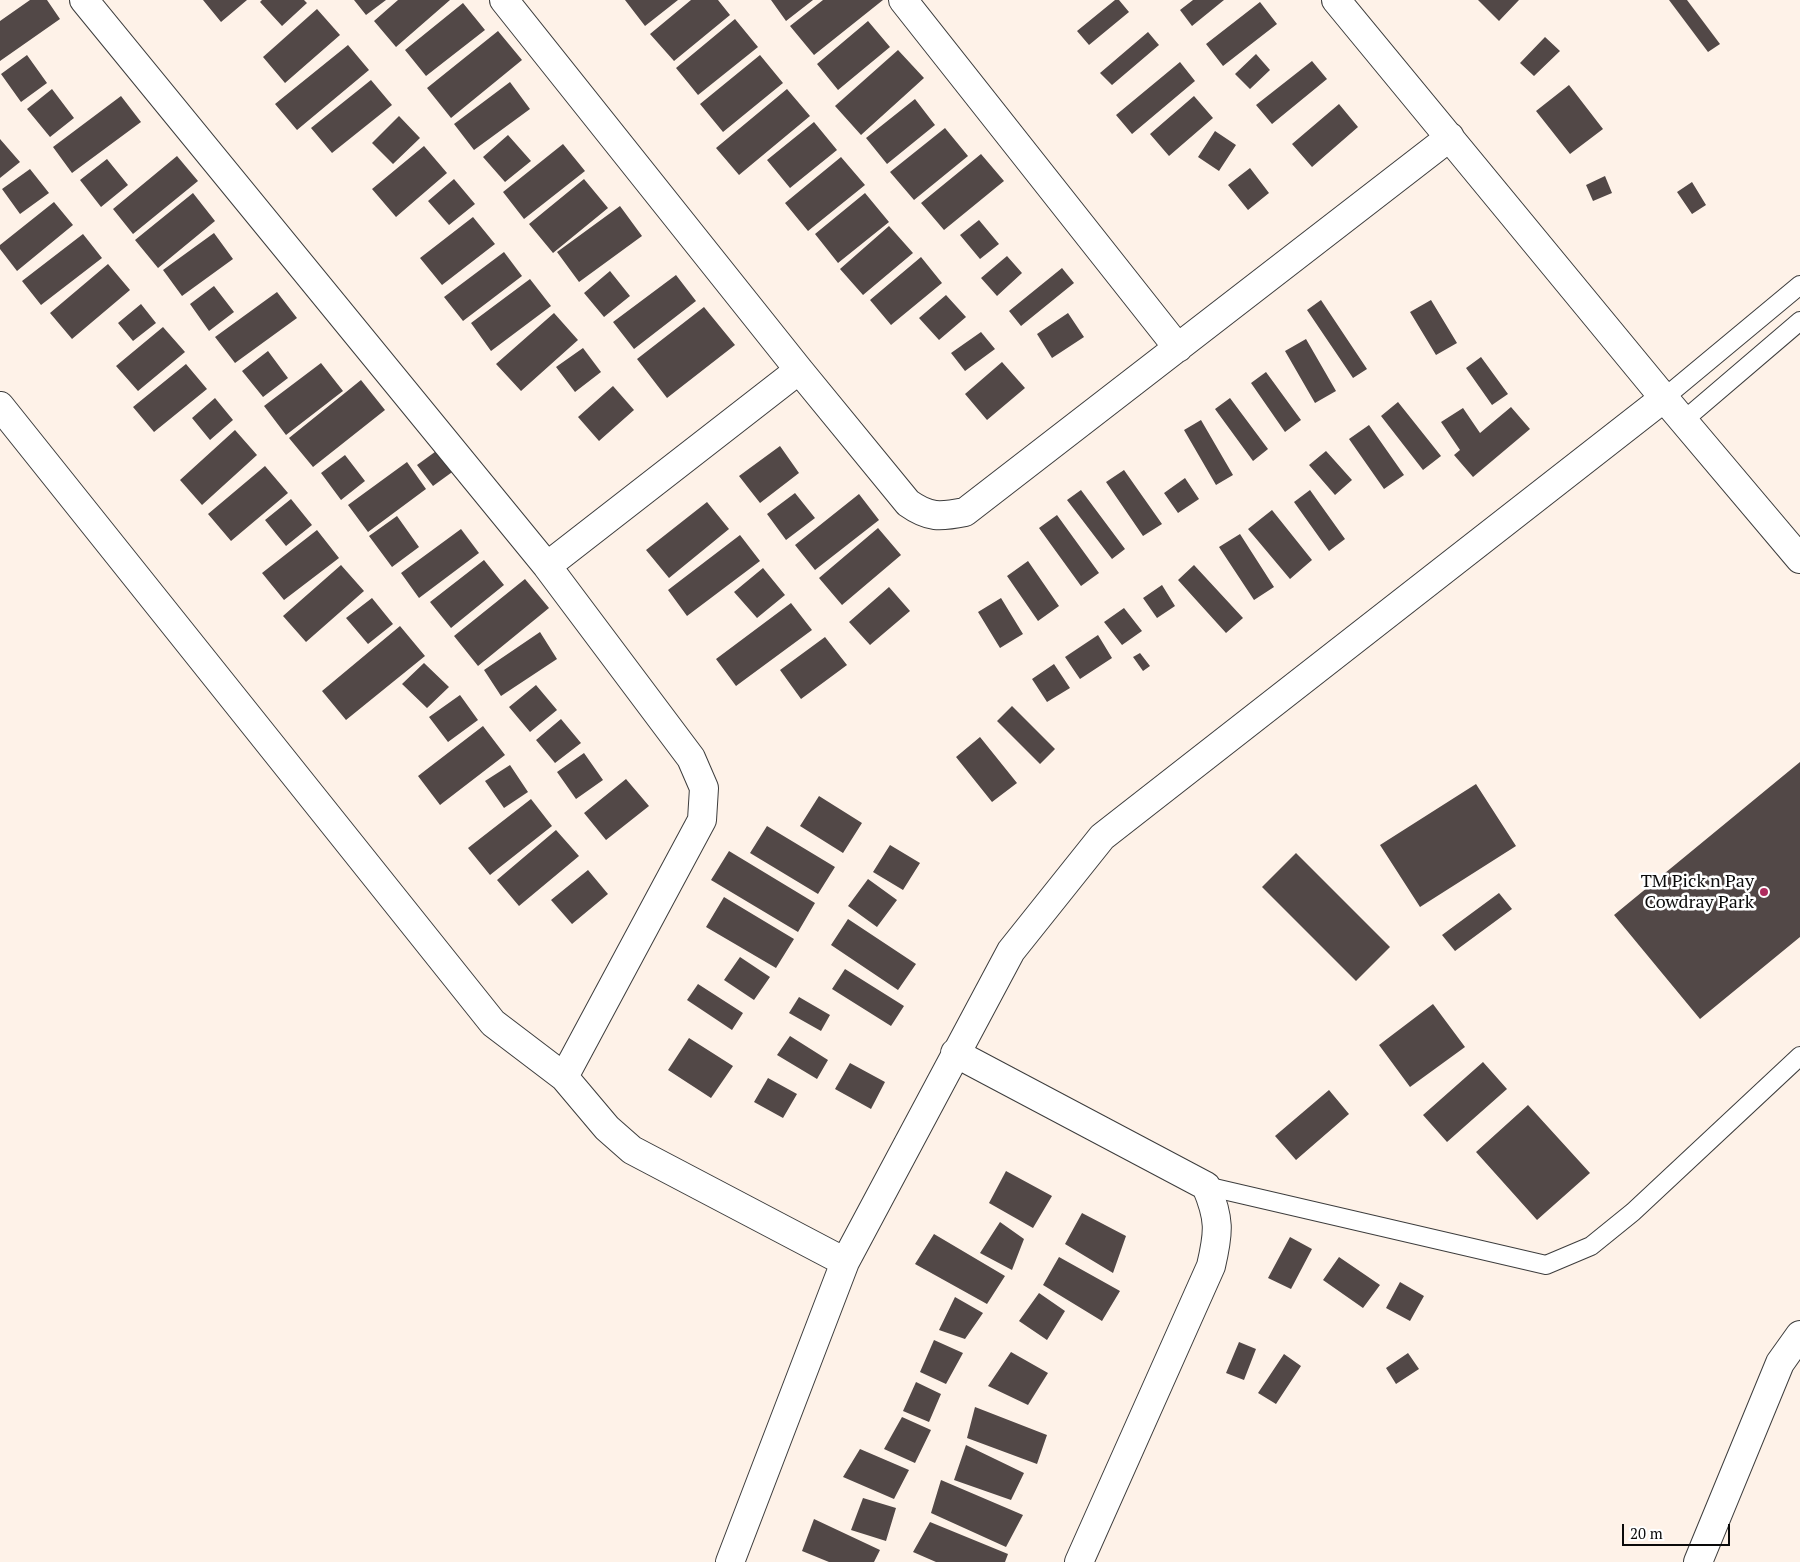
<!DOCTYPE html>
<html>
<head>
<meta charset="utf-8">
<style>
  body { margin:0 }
  #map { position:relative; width:1800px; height:1562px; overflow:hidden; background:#fef2e8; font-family:"PT Serif",serif }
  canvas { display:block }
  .scale { position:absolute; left:1622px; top:1524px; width:108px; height:22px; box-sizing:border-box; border:2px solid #0a0a0a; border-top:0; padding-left:6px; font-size:15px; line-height:18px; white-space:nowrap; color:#0a0a0a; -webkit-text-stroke:4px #fff; paint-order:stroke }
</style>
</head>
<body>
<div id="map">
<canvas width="1800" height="1562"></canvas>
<div class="scale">20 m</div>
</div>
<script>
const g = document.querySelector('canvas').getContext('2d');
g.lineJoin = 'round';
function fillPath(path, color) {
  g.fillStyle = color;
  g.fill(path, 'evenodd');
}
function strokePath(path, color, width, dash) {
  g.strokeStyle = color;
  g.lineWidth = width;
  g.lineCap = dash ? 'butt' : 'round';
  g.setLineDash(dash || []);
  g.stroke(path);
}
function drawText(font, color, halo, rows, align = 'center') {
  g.font = font + ' "PT Serif",serif';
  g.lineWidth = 5;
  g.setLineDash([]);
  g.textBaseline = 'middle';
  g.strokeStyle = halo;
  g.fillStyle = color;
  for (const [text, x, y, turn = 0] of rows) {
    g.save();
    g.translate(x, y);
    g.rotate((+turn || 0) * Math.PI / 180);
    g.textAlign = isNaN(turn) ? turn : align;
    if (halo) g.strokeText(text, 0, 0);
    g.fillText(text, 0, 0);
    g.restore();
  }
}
fillPath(new Path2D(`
  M30,0h17l13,19 -60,42v-40z
  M203,0h44l-26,22z
  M262,0h42l3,3 -25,23 -22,-24z
  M354,0h32l-20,15z
  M398,0h52l-54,47 -22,-26z
  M625,0h53l-33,26z
  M691,0h27l12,15 -56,46 -24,-27z
  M771,0h42l-27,21z
  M823,0h60l-69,55 -24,-29z
  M1115,0h4l10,12 -40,33 -12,-14z
  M1193,0h31l-32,26 -12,-16z
  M1478,0h41l-20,21z
  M1669,0h18l33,44 -12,8z
  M1260,2l17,22 -54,42 -17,-22z
  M463,3l22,27 -59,46 -21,-26z
  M317,9l23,26 -55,48 -22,-26z
  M735,19l23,28 -60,48 -22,-27z
  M868,21l22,26 -52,43 -21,-26z
  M498,31l24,29 -71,58 -24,-30z
  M1148,32l11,13 -47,40 -12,-12z
  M1545,37l15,14 -26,25 -14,-13z
  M348,45l21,25 -72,60 -22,-26z
  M898,50l26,28 -63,57 -26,-29z
  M1256,54l14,16 -20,19 -15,-15z
  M27,55l20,28 -26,19 -20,-28z
  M760,55l23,28 -60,49 -23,-28z
  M1312,61l15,18 -55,45 -16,-19z
  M1180,62l15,19 -63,53 -16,-19z
  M371,80l21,25 -60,48 -21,-25z
  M510,82l20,27 -56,41 -20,-26z
  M1569,85l34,44 -33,25 -34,-43z
  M52,89l22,29 -24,19 -23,-28z
  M787,89l23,27 -71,59 -23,-27z
  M121,96l20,26 -69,51 -19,-26z
  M1194,96l19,22 -44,38 -19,-22z
  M915,99l20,26 -48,39 -21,-26z
  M1339,104l19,23 -46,40 -20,-23z
  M399,116l21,22 -27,26 -21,-21z
  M814,122l23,28 -47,38 -23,-28z
  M945,128l23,28 -54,44 -24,-28z
  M1215,131l21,14 -17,26 -21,-14z
  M508,135l23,26 -26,21 -22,-25z
  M0,139l20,23 -20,16z
  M563,144l22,27 -61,48 -21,-27z
  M424,146l23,27 -51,44 -24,-28z
  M981,154l23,27 -60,49 -23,-27z
  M177,156l21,25 -65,53 -20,-25z
  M841,157l24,28 -57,46 -23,-28z
  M107,159l21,26 -27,22 -21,-27z
  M1250,168l19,25 -21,17 -20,-25z
  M30,169l19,24 -29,21 -18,-25z
  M1605,176l7,17 -19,8 -7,-16z
  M454,179l21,25 -26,21 -21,-24z
  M584,179l24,29 -55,45 -24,-29z
  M1692,182l14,23 -14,9 -15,-22z
  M193,193l22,28 -57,47 -23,-28z
  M865,193l24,29 -51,41 -23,-29z
  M54,202l19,23 -56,46 -17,-22v-4z
  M620,206l22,30 -63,46 -22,-30z
  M473,217l22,27 -53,41 -22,-27z
  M979,220l20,24 -19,15 -20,-24z
  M889,226l24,27 -50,42 -23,-26z
  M214,233l19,26 -51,37 -19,-26z
  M83,234l19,24 -61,47 -19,-24z
  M504,252l18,24 -59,45 -19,-24z
  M1007,256l15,17 -25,23 -16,-18z
  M921,257l21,26 -51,42 -21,-25z
  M108,264l22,26 -58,49 -22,-26z
  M1062,268l12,15 -53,43 -12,-15z
  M610,271l20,25 -26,21 -20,-24z
  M676,275l20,26 -62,48 -21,-27z
  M530,279l21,27 -60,45 -20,-28z
  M214,286l20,26 -25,19 -19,-27z
  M277,292l20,26 -62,45 -20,-26z
  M946,295l20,22 -27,23 -20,-22z
  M1321,300l46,69 -14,9 -46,-68z
  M1431,300l26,43 -21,12 -26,-43z
  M141,304l15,19 -23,18 -15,-18z
  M704,307l31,38 -68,53 -30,-39z
  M554,313l24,27 -57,51 -25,-27z
  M1068,313l16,24 -32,21 -15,-24z
  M163,327l22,25 -47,39 -22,-25z
  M981,332l14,17 -30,22 -14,-18z
  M1306,339l30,52 -21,12 -30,-52z
  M583,348l18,24 -26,20 -19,-25z
  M268,351l20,27 -25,19 -21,-26z
  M1481,357l27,37 -16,11 -26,-37z
  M1002,362l23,26 -38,32 -22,-26z
  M321,363l22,28 -57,44 -22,-29z
  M186,364l21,25 -53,43 -21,-25z
  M1266,372l35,48 -16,12 -34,-49z
  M361,380l24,30 -72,57 -24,-29z
  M613,386l21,24 -35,31 -21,-24z
  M215,398l18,22 -23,20 -18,-22z
  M1230,398l38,51 -15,12 -38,-52z
  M1398,402l43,54 -18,14 -42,-54z
  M1511,407l19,22 -57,48 -19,-22 6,-5 -19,-28 22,-14 17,25z
  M1201,420l32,55 -17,10 -32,-55z
  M1369,425l35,50 -20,14 -35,-50z
  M235,430l22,25 -55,50 -22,-25z
  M780,446l19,27 -39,30 -21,-27z
  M439,449l16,21 -22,16 -16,-21z
  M1326,451l26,29 -17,15 -26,-30z
  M345,455l20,26 -24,19 -20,-27z
  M407,462l19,27 -58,43 -20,-27z
  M265,466l23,27 -57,48 -23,-27z
  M1124,470l38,54 -19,12 -37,-54z
  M1185,478l14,21 -21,14 -14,-20z
  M1081,490l44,59 -13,10 -45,-59z
  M1310,490l35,49 -16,12 -35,-49z
  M795,493l20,25 -29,22 -19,-26z
  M859,494l20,26 -64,50 -20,-25z
  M291,499l21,26 -26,21 -21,-26z
  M707,502l22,27 -60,49 -23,-28z
  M1272,510l40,50 -22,19 -42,-50z
  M1057,515l42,58 -18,13 -42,-58z
  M397,516l22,31 -27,20 -23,-31z
  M878,528l23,27 -59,50 -23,-27z
  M461,529l18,24 -60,45 -18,-25z
  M317,530l22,28 -55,42 -22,-27z
  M1240,534l34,53 -20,13 -35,-53z
  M740,535l20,26 -73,55 -19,-26z
  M484,560l20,25 -53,43 -21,-26z
  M1028,561l31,45 -21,15 -31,-45z
  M341,565l23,26 -58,51 -23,-26z
  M1194,565l49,53 -17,15 -48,-53z
  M763,568l22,27 -28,23 -23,-26z
  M525,579l24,29 -71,58 -24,-30z
  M1162,585l13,21 -18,12 -14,-20z
  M889,587l21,24 -40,34 -21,-23z
  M372,598l21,26 -25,20 -22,-26z
  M1001,598l22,36 -23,14 -22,-36z
  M791,603l21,27 -76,56 -20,-27z
  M1124,608l18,23 -20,14 -18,-23z
  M400,626l25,30 -79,64 -24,-29z
  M540,632l17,27 -56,37 -17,-26z
  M1098,635l14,23 -32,21 -15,-22z
  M825,637l22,28 -46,34 -21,-29z
  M1140,653l10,13 -7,5 -10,-14z
  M424,663l25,24 -22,21 -25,-24z
  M1054,664l16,24 -23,14 -15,-23z
  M536,685l21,25 -27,22 -21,-25z
  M460,695l18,25 -30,22 -19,-25z
  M1012,706l43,43 -15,15 -43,-43z
  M561,719l20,24 -26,20 -19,-23z
  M483,726l22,29 -65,50 -22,-29z
  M980,737l37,46 -25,19 -36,-45z
  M584,753l19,27 -27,19 -19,-27z
  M1800,762v175l-100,82 -86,-104z
  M510,765l18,27 -24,16 -19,-27z
  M626,779l23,27 -43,34 -22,-27z
  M1476,784l40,62 -96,61 -40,-62z
  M819,796l43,27 -19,30 -43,-27z
  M531,799l21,27 -62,49 -22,-27z
  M767,826l68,41 -17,27 -68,-41z
  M556,830l23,26 -60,50 -22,-26z
  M890,845l30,18 -17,27 -30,-18z
  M729,851l86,52 -17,29 -87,-52z
  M1296,853l94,94 -34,34 -94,-94z
  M588,870l20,24 -36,30 -21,-24z
  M868,879l29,21 -20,27 -29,-21z
  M1499,893l13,16 -57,42 -13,-16z
  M724,897l70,42 -18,29 -70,-41z
  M848,919l68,45 -18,26 -67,-45z
  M740,957l30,20 -16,23 -30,-20z
  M845,969l59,37 -13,20 -59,-37z
  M698,984l45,29 -11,17 -45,-30z
  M799,997l31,18 -9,16 -32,-18z
  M1433,1004l32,43 -55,40 -31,-42z
  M790,1036l38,24 -11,19 -40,-24z
  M689,1038l44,28 -22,32 -43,-28z
  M1483,1062l24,27 -60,53 -24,-27z
  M850,1063l35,19 -14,27 -36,-20z
  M768,1078l29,16 -14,24 -29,-16z
  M1329,1090l20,24 -53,46 -21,-24z
  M1528,1105l62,68 -53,47 -61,-68z
  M1006,1171l46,25 -19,32 -44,-25z
  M1082,1213l44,23 -13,37 -48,-29z
  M1000,1222l24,17 -12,31 -32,-17z
  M934,1234l71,42 -18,28 -72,-40z
  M1290,1237l22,12 -21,40 -23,-11z
  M1059,1257l61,34 -18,30 -59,-36z
  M1339,1257l41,28 -17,23 -40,-28z
  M1400,1282l24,14 -14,25 -24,-13z
  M1039,1293l26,18 -18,29 -28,-19z
  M955,1297l28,16 -18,26 -26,-9z
  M934,1340l29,13 -17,31 -26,-12z
  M1239,1342l17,7 -12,31 -18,-7z
  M1011,1352l37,21 -20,32 -40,-19z
  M1408,1353l11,16 -23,15 -10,-16z
  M1284,1354l17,12 -25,38 -18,-11z
  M916,1382l25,12 -12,28 -26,-11z
  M975,1407l72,28 -10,29 -70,-26z
  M902,1417l29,13 -16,33 -31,-14z
  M966,1445l58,28 -13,27 -57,-20z
  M860,1449l49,21 -15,29 -51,-22z
  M941,1480l82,35 -17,32 -75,-34z
  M863,1498l33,10 -10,33 -35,-11z
  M814,1519l66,31 -6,12h-45l-27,-11z
  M930,1522l78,32 -3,8h-69l-23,-10z`), '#524847');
const service = new Path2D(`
  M1664,398l136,-113
  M1683,421l117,-100
  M1206,1186l340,79 45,-19 42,-34 167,-156`);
const minor = new Path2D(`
  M84,0l463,566 144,192 13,30 -2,32 -138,257
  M504,0l295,370 109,133c21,15 32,14 57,9l485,-375
  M903,0l275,348
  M1336,0l328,398 136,161
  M0,406l493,617 71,54 43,51 25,22 213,112
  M547,566l252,-196
  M955,1053l251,133c14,33 13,46 5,80l-132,296
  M730,1562l115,-300 166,-311 91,-114 562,-439
  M1698,1562l82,-199 20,-28`);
strokePath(service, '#3d3d3d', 20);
strokePath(minor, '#3d3d3d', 30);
strokePath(service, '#fff', 18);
strokePath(minor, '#fff', 28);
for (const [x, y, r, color] of [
  [1764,892,5,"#af2c5e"]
]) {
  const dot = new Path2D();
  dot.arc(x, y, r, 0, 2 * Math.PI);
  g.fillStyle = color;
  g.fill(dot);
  strokePath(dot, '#fff', 2);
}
drawText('18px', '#0a0a0a', '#fff', [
  ["TM Pick n Pay",1754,882],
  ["Cowdray Park",1754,903]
], 'right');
</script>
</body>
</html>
